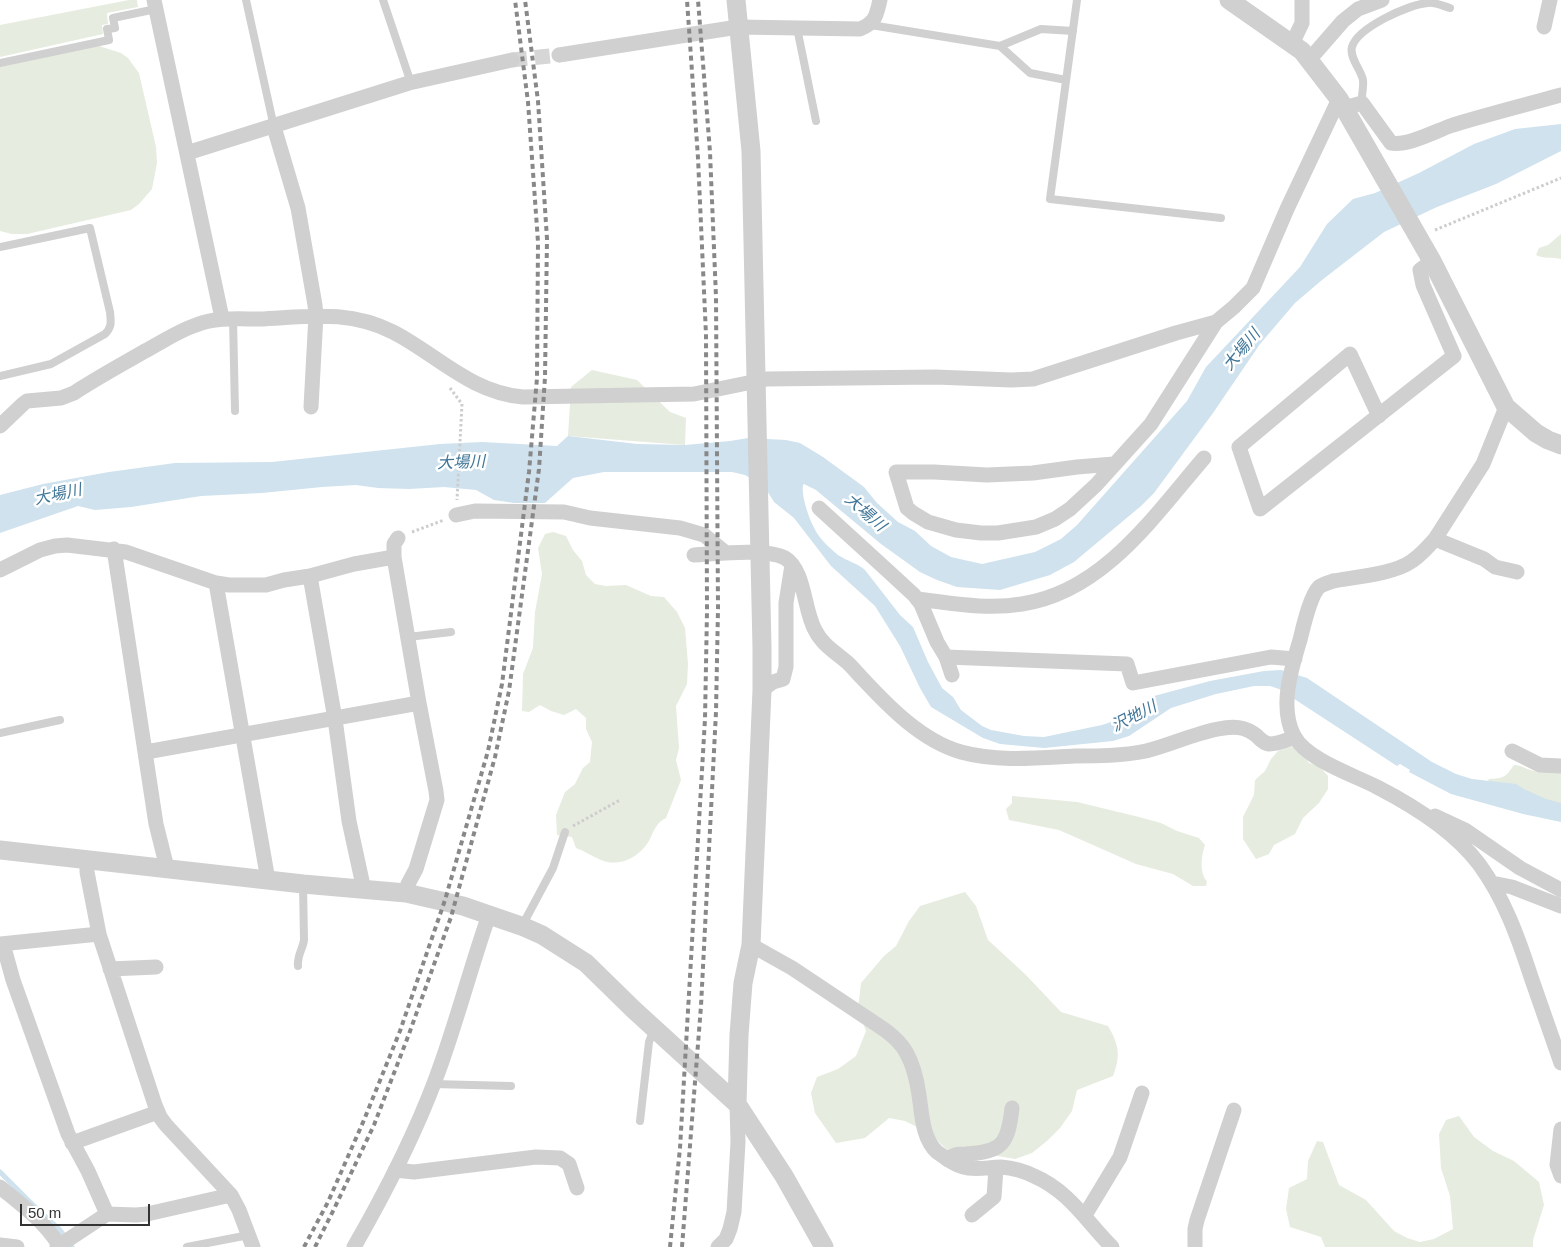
<!DOCTYPE html>
<html>
<head>
<meta charset="utf-8">
<style>
  body { margin:0 }
  #map { position:relative; width:1561px; height:1247px; overflow:hidden; background:#fff; font-family:Arial,sans-serif }
  canvas { display:block }
  .scale { position:absolute; left:20px; top:1204px; width:130px; height:22px; box-sizing:border-box; border:2px solid #333; border-top:0; padding-left:6px; font-size:15px; line-height:18px; white-space:nowrap; color:#333; -webkit-text-stroke:4px #fff; paint-order:stroke }
</style>
</head>
<body>
<div id="map">
<canvas width="1561" height="1247"></canvas>
<div class="scale">50 m</div>
</div>
<script>
const g = document.querySelector('canvas').getContext('2d');
g.lineJoin = 'round';
function fillPath(path, color) {
  g.fillStyle = color;
  g.fill(path, 'evenodd');
}
function strokePath(path, color, width, dash) {
  g.strokeStyle = color;
  g.lineWidth = width;
  g.lineCap = dash ? 'butt' : 'round';
  g.setLineDash(dash || []);
  g.stroke(path);
}
function drawText(font, color, halo, rows, align = 'center') {
  g.font = font + ' Arial,"Noto Sans JP",sans-serif';
  g.lineWidth = 5;
  g.setLineDash([]);
  g.textBaseline = 'middle';
  g.strokeStyle = halo;
  g.fillStyle = color;
  for (const [text, x, y, turn = 0] of rows) {
    g.save();
    g.translate(x, y);
    g.rotate((+turn || 0) * Math.PI / 180);
    g.textAlign = isNaN(turn) ? turn : align;
    if (halo) g.strokeText(text, 0, 0);
    g.fillText(text, 0, 0);
    g.restore();
  }
}
fillPath(new Path2D(`
  M129,0h8l1,7 -31,6 1,11 -6,1 1,9 -103,23v-32z
  M99,46l22,7 7,5 11,15 17,74 1,16 -5,26 -13,15 -8,6 -104,24h-15l-12,-3v-164l89,-20z
  M1561,234v25c-8,-2 -18,0 -25,-4l3,-7 9,-3z
  M592,370l45,10 33,32 16,6 -1,27 -117,-9 3,-49z
  M553,532l13,4 7,14 9,11 4,14 9,9 11,2 20,-1 25,11 13,1 13,15 8,16 3,36 -1,20 -11,22 3,42 -3,12 5,20 -15,38c-9,4 -12,12 -16,21 -9,17 -29,29 -49,21 -8,-3 -16,-9 -25,-12l-4,-11 -15,-2 -1,-20 9,-23 10,-8 8,-16 7,-6 2,-20 -6,-13v-11l-10,-9 -12,6 -13,-4 -11,-6 -11,7 -7,-1 1,-37 10,-26 2,-36 7,-38 -4,-26 7,-14z
  M1290,747l7,1 12,15 10,3 9,10v13l-9,14 -16,15 -8,16 -21,11 -5,9 -13,5 -13,-20v-22l11,-22 1,-15 10,-9 6,-12 7,-8z
  M1514,765c8,0 13,5 21,6 8,2 18,-1 26,-2v37l-75,-22 3,-5c15,-1 16,-1 25,-14z
  M1012,796l65,6 62,15 22,6 16,8 22,7 6,7c-4,12 -6,27 2,37l-1,4h-13l-20,-12 -37,-10 -77,-34 -50,-10 -3,-11 6,-6z
  M965,892l11,14 12,34 37,34 36,38 47,14c11,19 13,29 5,50l-36,14 -5,21 -12,17 -13,13 -15,12 -17,6 -23,-4 -18,7 -23,-8 -20,-20 -26,-13 -16,-3 -24,20 -29,5 -21,-30 -4,-20 6,-16 21,-8 18,-13 10,-25 -8,-22 3,-26 23,-27 12,-10 13,-25 11,-15z
  M1459,1116l15,21 19,14 21,10 25,21 5,23 -11,35v7h-208l-4,-10 -31,-10 -4,-18 3,-21 18,-9 1,-18 9,-20 6,1 16,43 27,15 28,31 13,7 13,4 14,-3 19,-10 -3,-33 -9,-28 -2,-34 7,-14z`), '#e6ecdf');
fillPath(new Path2D(`
  M1561,124v27l-65,33 -59,23 -53,25 -62,48 -27,23 -35,41 -47,69 -59,80 -13,13 -67,56 -24,13 -50,15 -43,-3 -20,-7 -17,-8 -39,-28 -65,-54 -12,-6 -1,1c-2,13 8,40 16,51 4,6 13,14 19,19 9,6 19,8 27,15l35,45 13,12 15,35 14,26 11,9 8,13 21,16 9,4 33,6 20,1 58,-12 24,-8 28,-21 56,-15 54,-10 17,-1 26,8 125,84 24,12 16,5 44,5 8,5 22,10 15,4v19l-38,-8 -72,-20 -42,-22 1,-2 -10,-6 -3,2 -118,-77 -9,-3h-16l-38,8 -45,14 -42,28 -16,5 -69,7 -44,-4 -17,-6 -52,-31 -11,-19 -20,-42 -25,-40 -44,-40 -37,-48 -20,-16 -10,-16 -19,-11 -13,-3h-128l-31,6 -28,25h-31l-20,-3 -18,-10 -32,-3 -35,2 -31,-1 -22,-3 -34,2 -60,6 -61,3 -70,11 -36,3 -17,-4 -78,27v-38l43,-11 66,-12 66,-9 97,-1 168,-18 42,-2 75,4 11,-10 69,8 48,1 45,-4 18,-3 38,2 14,3 23,14 41,30 13,16 21,19 17,9 16,15 20,11 31,7 53,-12 26,-13 16,-14 110,-124 19,-34 94,-100 27,-43 26,-25 22,-6 44,-20 55,-29 41,-15z`), '#cfe2ee');
strokePath(new Path2D(`
  M0,1172l38,38
  M45,1216l15,14 12,17`), '#cfe2ee', 5);
strokePath(new Path2D(`
  M512,60l47,-5`), '#d6d6d6', 15, [15, 8]);
strokePath(new Path2D(`
  M1435,230l126,-52
  M450,388l12,16 -5,96
  M412,532l32,-12
  M573,826l47,-26`), '#cdcdcd', 3, [2.5, 2.5]);
strokePath(new Path2D(`
  M246,0l28,127
  M383,0l28,83
  M1077,0l-27,199 171,19
  M871,25l129,21 41,-17 32,2
  M797,28l19,93
  M1000,46l30,27 36,7
  M0,63l109,-23 -2,-11 8,-1 -2,-10 43,-9
  M1362,103c-1,-7 2,-15 1,-23 -2,-10 -14,-23 -11,-33 5,-19 57,-43 76,-44 7,-1 15,3 22,5
  M0,247l90,-19 20,84c1,10 2,15 -5,22l-54,30 -51,12
  M233,318l2,93
  M408,637l43,-5
  M0,733l60,-13
  M522,926l31,-58 12,-36
  M298,966c-1,-11 5,-17 6,-26l-1,-56
  M433,1084l78,2
  M640,1121l9,-79 5,-13
  M187,1247l62,-12`), '#d0d0d0', 8);
strokePath(new Path2D(`
  M154,0l68,318
  M1544,27l6,-27
  M1292,44l10,-21v-23
  M559,55l179,-28 122,2c16,-7 16,-13 20,-29
  M1309,60l34,-39 15,-12 24,-9
  M1344,108l18,-5 29,40c18,3 44,-12 62,-18 36,-11 72,-20 108,-30
  M274,127l24,81 17,97 1,10 -5,92
  M187,153l222,-70 103,-23
  M1506,407l-23,57 -48,75c-7,8 -14,16 -23,22 -18,13 -56,16 -79,20 -5,2 -10,3 -14,6 -9,9 -16,41 -19,53 -9,30 -21,67 -6,96 13,24 60,39 83,51 35,18 78,45 102,77 25,34 39,73 52,113 10,28 20,57 30,86
  M1379,416l-29,-62 -111,93 21,62 194,-153 -31,-71 -3,-15 12,-9
  M0,426l23,-22 4,-3 34,-3 13,-5c23,-15 47,-28 71,-42 17,-9 33,-20 51,-26 21,-8 41,-6 63,-6 47,-2 89,-10 134,13 43,22 78,61 130,65l171,-3 73,-15 168,-2 76,3 22,-1 143,-46 40,-11
  M1114,464l-37,3 -44,6 -46,2 -53,-3h-38l11,36 6,5 15,9 28,8 25,3h17l38,-6 19,-8 15,-10 26,-24 55,-61 65,-102 18,-15 19,-19 34,-79 52,-110
  M819,508l69,63 26,24 7,9 16,38 9,15 6,18
  M456,515l19,-4 89,1 26,6 90,10 24,7 22,18
  M1435,539l49,20 11,8 22,5
  M114,549l42,275 11,44
  M694,555c23,-1 71,-7 91,3 20,12 19,53 30,72 8,16 22,23 34,34 5,5 9,10 13,14 27,29 60,63 99,74 36,10 76,6 113,4 24,0 48,0 72,-5 24,-6 47,-17 72,-22 15,-3 27,-3 39,7 4,4 6,7 12,8 9,0 18,-4 26,-7
  M0,570l40,-20 15,-4 12,-1 59,7 90,31 13,2h37l18,-5 26,-4 44,-12 40,-7v-13l4,-6
  M310,576l25,143 14,102 15,69
  M216,583l52,297
  M917,599c35,4 69,11 105,5 81,-12 132,-88 182,-146
  M946,657l181,7 6,19 138,-26 24,2
  M762,690l11,-8 10,-3 3,-12v-64l6,-38
  M1512,751l28,14 21,1
  M146,752l273,-49 -25,-146
  M1435,816l30,14 55,38 41,22
  M87,859v13l12,62 56,171 5,12 6,8 65,70 8,15 14,37
  M1492,883l20,4 49,19
  M406,893l2,-9 8,-15 21,-69 -1,-9 -17,-88
  M0,944l99,-10
  M3,944l10,36 55,154 20,37 19,43
  M751,945l41,23 93,62c8,6 16,13 21,22 7,12 11,29 13,43 3,19 3,43 18,57 8,6 17,13 26,15 12,4 26,0 38,0 11,1 23,4 33,9 35,15 53,46 78,71
  M110,969l46,-2
  M1561,1129l-4,36 4,11
  M72,1143l86,-31
  M948,1160c5,-6 10,-6 18,-6 37,-2 42,-11 46,-46
  M395,1170l19,2 122,-15 24,1 9,6 8,24
  M0,1187c22,18 44,34 59,58
  M972,1215l22,-18 2,-29
  M1085,1215l35,-58 22,-64
  M0,1245l17,2
  M57,1247l50,-33 29,1 11,-1 84,-19
  M354,1247c31,-54 60,-110 82,-169 20,-53 34,-109 53,-163
  M718,1247l8,-8 4,-10 4,-17 4,-70 -1,-38
  M1195,1247v-18l2,-9 37,-110`), '#d0d0d0', 15);
strokePath(new Path2D(`
  M736,0l15,151 11,497v42l-11,255 -8,38 -4,52 -2,69
  M1229,0l73,51 37,48 93,162 74,146 30,26 12,7 13,5
  M0,850l303,34 103,9 57,13 61,21 18,8 44,28 47,46 104,95 47,72 40,71`), '#d0d0d0', 19);
strokePath(new Path2D(`
  M304,1247l24,-45 36,-82 36,-89 45,-131 43,-149 14,-67 27,-212 8,-94 1,-136 -10,-140 -13,-102
  M315,1247l20,-40 39,-82 35,-91 42,-117 44,-160 14,-66 30,-222 6,-92 2,-138 -9,-138 -13,-101
  M670,1247l10,-99 25,-429 2,-108 -1,-276 -8,-177 -11,-158
  M682,1247l19,-241 15,-294 2,-103 -2,-312 -6,-145 -12,-152`), '#888', 4, [5, 4]);
drawText('italic 16px', '#3f7597', '#fff', [
  ["大場川",1242,350,-50],
  ["大場川",461,463,-2],
  ["大場川",58,495,-12],
  ["大場川",865,513,41],
  ["沢地川",1134,717,-27]
]);
</script>
</body>
</html>
